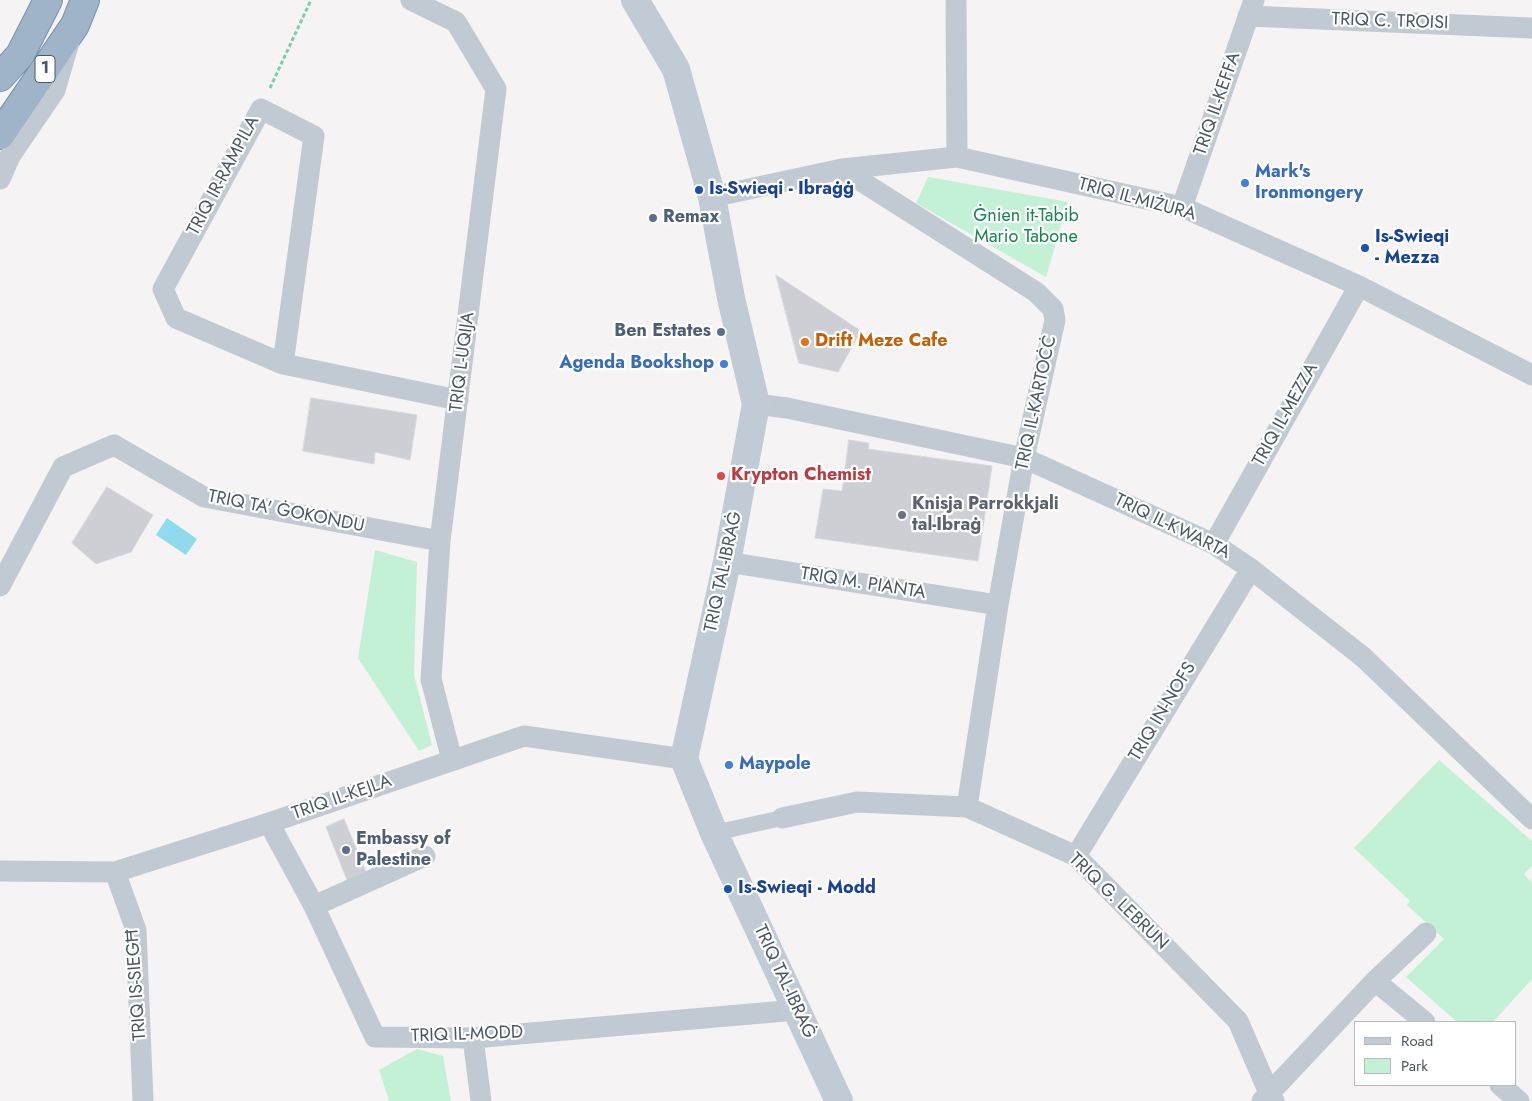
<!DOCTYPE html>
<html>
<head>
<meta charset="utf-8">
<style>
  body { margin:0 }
  #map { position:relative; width:1532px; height:1101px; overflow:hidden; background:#f5f3f3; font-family:Jost,sans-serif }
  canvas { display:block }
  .legend { position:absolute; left:1354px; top:1021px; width:162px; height:65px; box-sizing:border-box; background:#fff; border:1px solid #b7bbc0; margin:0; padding:6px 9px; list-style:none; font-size:15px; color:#4a5661 }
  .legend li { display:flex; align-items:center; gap:10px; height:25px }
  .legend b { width:25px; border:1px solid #b7bbc0 }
</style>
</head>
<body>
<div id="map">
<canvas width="1532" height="1101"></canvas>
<ul class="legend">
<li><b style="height:6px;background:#c1cbd6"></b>Road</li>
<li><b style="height:14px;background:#c3f1d5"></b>Park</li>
</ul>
</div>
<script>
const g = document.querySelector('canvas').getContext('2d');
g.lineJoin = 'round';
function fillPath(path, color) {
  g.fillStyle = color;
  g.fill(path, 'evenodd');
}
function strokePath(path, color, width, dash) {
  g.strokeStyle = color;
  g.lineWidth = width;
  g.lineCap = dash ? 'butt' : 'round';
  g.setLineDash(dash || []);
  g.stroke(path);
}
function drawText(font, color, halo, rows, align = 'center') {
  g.font = font + ' Jost,sans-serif';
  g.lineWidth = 4.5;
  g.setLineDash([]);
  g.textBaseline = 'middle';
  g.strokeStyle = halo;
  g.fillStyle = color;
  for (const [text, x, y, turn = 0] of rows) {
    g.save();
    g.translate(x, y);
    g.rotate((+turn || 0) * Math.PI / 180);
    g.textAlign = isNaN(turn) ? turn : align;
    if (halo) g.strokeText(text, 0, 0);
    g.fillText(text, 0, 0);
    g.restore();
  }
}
fillPath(new Path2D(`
  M928,177l140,25 -22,75 -130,-74z
  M375,550l42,12 -3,113 18,70 -13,6 -61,-93z
  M1439,760l93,81v25l-8,8 8,9v96l-39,43h-36l-51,-45 38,-38 -37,-34 3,-4 -56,-53z
  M417,1049l26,7 8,45h-62l-10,-31z`), '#c3f1d5');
fillPath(new Path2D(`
  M167,518l30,21 -11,16 -30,-20z`), '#90daee');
const building = new Path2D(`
  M776,275l85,56 -23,41 -39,-9z
  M311,398l106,17 -7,45 -35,-8 -1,12 -71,-13z
  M849,440l20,3 -1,6 124,17 -14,95 -163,-23 8,-49 19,2z
  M107,487l46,28 -22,37 -35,12 -24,-21z
  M344,819l22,53 -19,8 -21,-53z`);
fillPath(building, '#cdcfd5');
strokePath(building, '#d7d9de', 1);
const trunk = new Path2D(`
  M0,77l20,-22 28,-55
  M0,135l75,-110 10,-25`);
strokePath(trunk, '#7690ad', 30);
strokePath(new Path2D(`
  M270,88l41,-88`), '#7ad0a6', 3, [4, 2.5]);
strokePath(new Path2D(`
  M714,833l68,-15`), '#c1cad2', 16);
strokePath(new Path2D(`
  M411,0l45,22 40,67 -56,452 -9,138 21,81
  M956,0l1,157
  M1248,16l284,12
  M842,169l194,123 17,17 2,11 -31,138 -26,147 -31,202
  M0,179l10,-23 45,-66 14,-48
  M712,197l130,-28 115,-12 225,50 177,79 173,89
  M1182,207l72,-207
  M283,364l31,-228 -53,-27 -98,180 13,29 107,46 175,36
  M756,404l31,4 237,50 190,86 37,25 112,88 169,162
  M1214,544l145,-258
  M727,562l271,43
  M0,586l63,-119 51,-22 90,52 236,44
  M782,818l75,-16 110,5 109,49 162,165 32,74 4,6
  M269,823l45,83 61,131 98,1 324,-28
  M1076,856l175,-287
  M0,871l115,1 154,-49 255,-87 160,23
  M115,872l21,58 7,171
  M314,906l111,-50
  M1375,981l50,41
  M473,1038l8,63
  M1500,1085l19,16
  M1262,1101l113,-120 51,-48`), '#c1cad2', 21);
strokePath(new Path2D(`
  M635,0l41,69 36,128 19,101 25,106 -29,158 -43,197 30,74 125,268`), '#c1cbd6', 28);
strokePath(trunk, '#9fb4c9', 28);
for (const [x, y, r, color] of [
  [1245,183,5,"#3f7fe0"],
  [699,190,5,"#1a4fb4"],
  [653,218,5,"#5c6f8a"],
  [1365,248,5,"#1a4fb4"],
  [721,332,5,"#5c6f8a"],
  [805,342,5,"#e8710a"],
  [724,364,5,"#3f7fe0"],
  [721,476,5,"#e0444e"],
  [902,515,5,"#6b7280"],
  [729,765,5,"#3f7fe0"],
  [346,850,5,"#5c6f8a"],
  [728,889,5,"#1a4fb4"]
]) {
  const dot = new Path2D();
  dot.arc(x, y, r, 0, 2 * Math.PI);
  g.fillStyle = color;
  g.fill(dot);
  strokePath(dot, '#fff', 2);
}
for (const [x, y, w] of [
  [45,69,20]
]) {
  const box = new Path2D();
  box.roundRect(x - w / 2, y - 13.5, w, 27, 4);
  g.fillStyle = '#fff';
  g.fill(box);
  strokePath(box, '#4a5661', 1);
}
drawText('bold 16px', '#4a5661', null, [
  ["1",45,69]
]);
drawText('18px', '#4a5661', '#fff', [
  ["TRIQ C. TROISI",1390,22,2],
  ["TRIQ IL-KEFFA",1218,104,-71],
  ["TRIQ IR-RAMPILA",224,176,-62],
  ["TRIQ IL-MIŻURA",1137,200,15],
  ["TRIQ L-UQIJA",463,362,-83],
  ["TRIQ IL-KARTOĊĊ",1037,403,-78],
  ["TRIQ IL-MEZZA",1286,415,-61],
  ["TRIQ TA' ĠOKONDU",286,512,11],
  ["TRIQ IL-KWARTA",1172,527,26],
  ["TRIQ TAL-IBRAĠ",724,572,-78],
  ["TRIQ M. PIANTA",863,584,9],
  ["TRIQ IN-NOFS",1163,712,-59],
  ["TRIQ IL-KEJLA",342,798,-19],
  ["TRIQ G. LEBRUN",1118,902,44],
  ["TRIQ TAL-IBRAĠ",784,982,65],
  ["TRIQ IS-SIEGĦ",137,985,-94],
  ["TRIQ IL-MODD",467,1035,-2]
]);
drawText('bold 18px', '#366cbe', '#fff', [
  ["Mark's",1255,173],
  ["Ironmongery",1255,194],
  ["Agenda Bookshop",714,364,"right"],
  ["Maypole",739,765]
], 'left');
drawText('bold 18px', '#164399', '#fff', [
  ["Is-Swieqi - Ibraġġ",709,190],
  ["Is-Swieqi",1375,238],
  ["- Mezza",1375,259],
  ["Is-Swieqi - Modd",738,889]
], 'left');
drawText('18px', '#17864f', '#fff', [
  ["Ġnien it-Tabib",1026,217],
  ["Mario Tabone",1026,238]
]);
drawText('bold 18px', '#4e5e75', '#fff', [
  ["Remax",663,218],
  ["Ben Estates",711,332,"right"],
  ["Embassy of",356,840],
  ["Palestine",356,861]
], 'left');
drawText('bold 18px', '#c56008', '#fff', [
  ["Drift Meze Cafe",815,342]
], 'left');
drawText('bold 18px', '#be3a42', '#fff', [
  ["Krypton Chemist",731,476]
], 'left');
drawText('bold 18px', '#5b616d', '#fff', [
  ["Knisja Parrokkjali",912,505],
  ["tal-Ibraġ",912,526]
], 'left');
</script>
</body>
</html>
